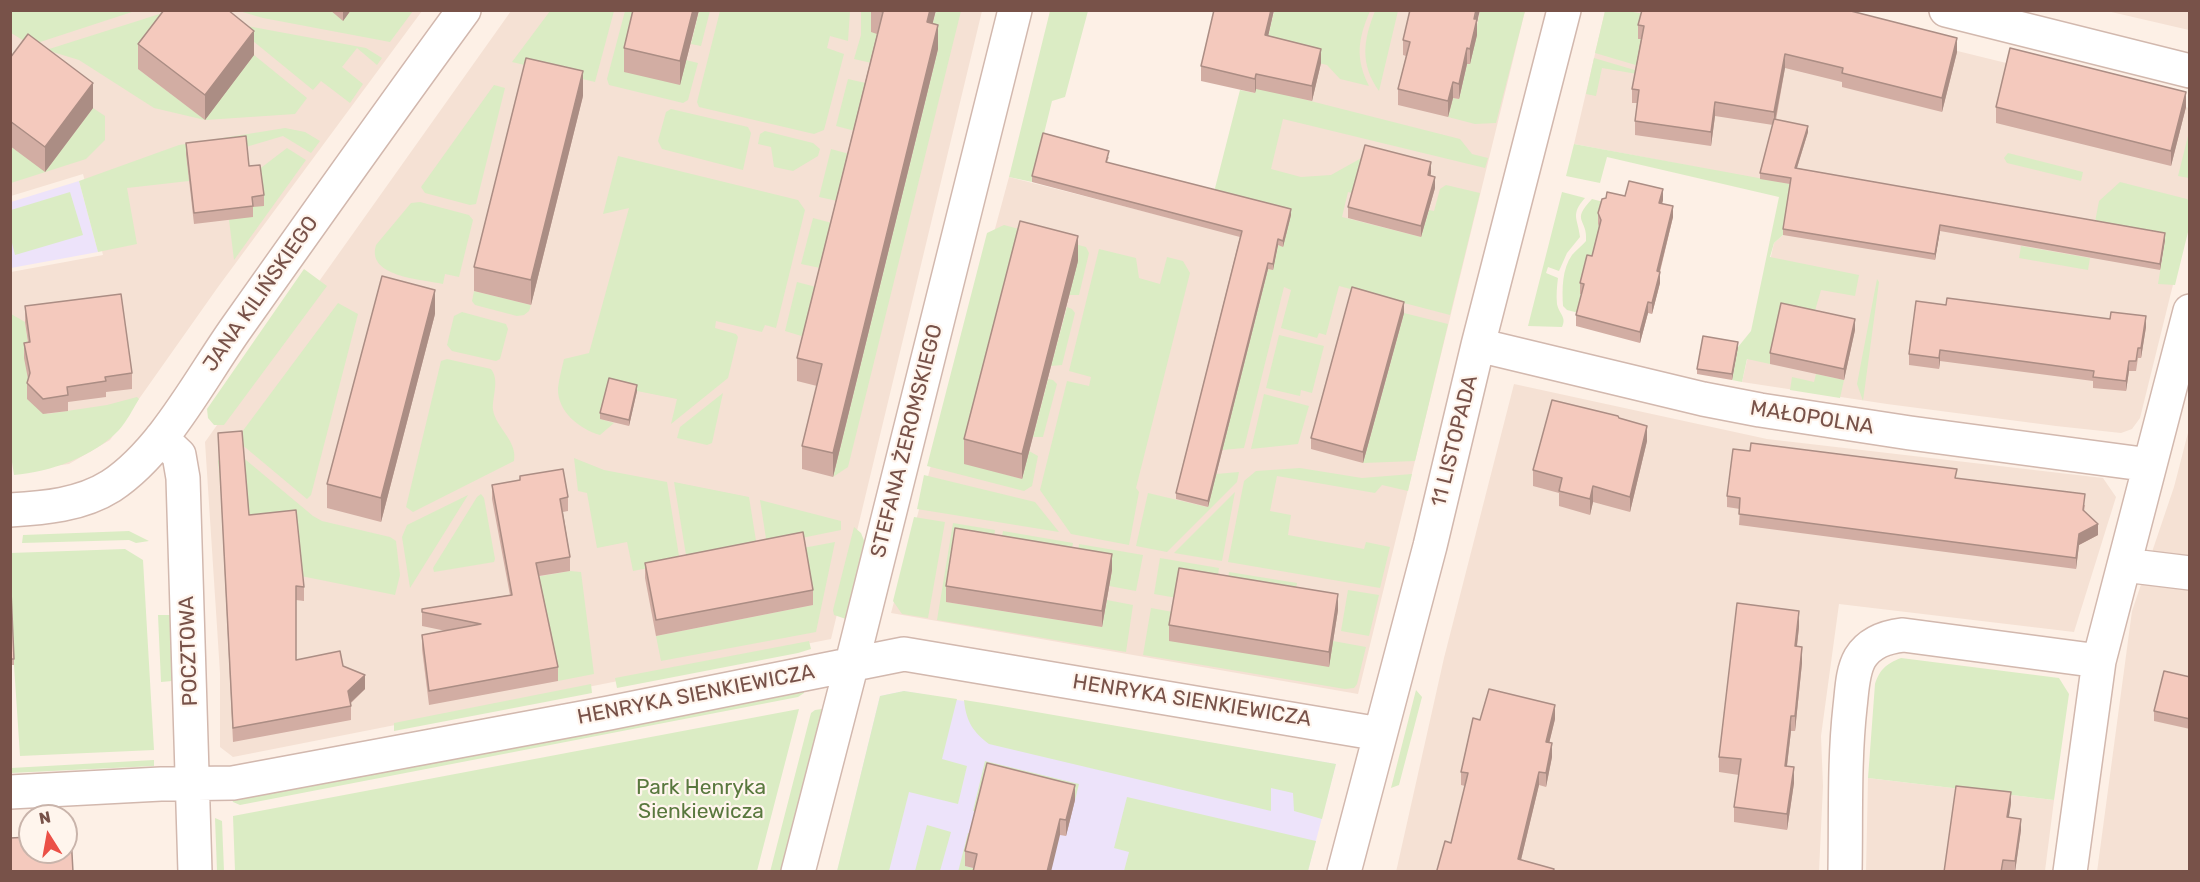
<!DOCTYPE html>
<html>
<head>
<meta charset="utf-8">
<style>
  body { margin:0 }
  #map { position:relative; width:2200px; height:882px; overflow:hidden; background:#fdf0e6; font-family:Rubik,sans-serif }
  canvas { display:block }
  .frame { position:absolute; inset:0; border:12px solid #785249; pointer-events:none }
  .north { position:absolute; left:18px; top:804px; width:60px; height:60px; box-sizing:border-box; background:#fff5ed; border:2px solid #c9b4ab; border-radius:50%; rotate:349deg; font-size:16px; font-weight:700; line-height:24px; text-align:center; color:#785249 }
  .north::after { content:''; display:block; margin:auto; width:21px; height:27px; background:#eb5047; clip-path:polygon(50% 0,100% 100%,50% 72%,0 100%) }
</style>
</head>
<body>
<div id="map">
<canvas width="2200" height="882"></canvas>
<div class="frame"></div>
<div class="north">N</div>
</div>
<script>
const g = document.querySelector('canvas').getContext('2d');
g.lineJoin = 'round';
function fillPath(path, color) {
  g.fillStyle = color;
  g.fill(path, 'evenodd');
}
function strokePath(path, color, width, dash) {
  g.strokeStyle = color;
  g.lineWidth = width;
  g.lineCap = dash ? 'butt' : 'round';
  g.setLineDash(dash || []);
  g.stroke(path);
}
function drawText(font, color, halo, rows, align = 'center') {
  g.font = font + ' Rubik,sans-serif';
  g.lineWidth = 4.5;
  g.setLineDash([]);
  g.textBaseline = 'middle';
  g.strokeStyle = halo;
  g.fillStyle = color;
  for (const [text, x, y, turn = 0] of rows) {
    g.save();
    g.translate(x, y);
    g.rotate((+turn || 0) * Math.PI / 180);
    g.textAlign = isNaN(turn) ? turn : align;
    if (halo) g.strokeText(text, 0, 0);
    g.fillText(text, 0, 0);
    g.restore();
  }
}
fillPath(new Path2D(`
  M11,11h411l-204,276 -108,153 -41,24 -50,7 -9,-76 1,-123 92,-17 -20,-81 -72,22z
  M511,11h471l-151,628 -598,118 -13,-10v-74l-15,-231z
  M1292,11h233l-167,683 -467,-81 118,-436 228,58z
  M1605,11h190l394,97v112l-49,198 -8,11 -11,4 -65,-7 -169,-22 -145,-22 32,-139 9,-8 8,-50 -217,-41z
  M2107,11h82v19z
  M1514,384l253,55 336,39 13,19 -42,135 -235,-28 -18,132 2,50 -4,85 -423,1 48,-214z
  M2189,429v442l-92,1 35,-261 42,-124z
  M1868,778l186,22 -9,71 -179,1z`), '#f5e1d4');
fillPath(new Path2D(`
  M79,181l19,71 -87,16v-66z
  M904,691l432,73 -28,107 -471,1 43,-176z`), '#ede3fa');
fillPath(new Path2D(`
  M11,11h124l-104,34 -20,-12z
  M169,11l-31,58 66,50 50,-64 53,43 -12,16 -90,6 -51,-12 -75,-48 -33,-10z
  M239,11h174l-23,31 -127,-24z
  M550,11h64l-19,71 -83,-20z
  M625,11h14l47,49 12,3 -10,37 -5,3 -74,-18 -2,-6z
  M699,11h11l-9,35 -10,-2z
  M720,11h130l-2,30 -18,-5 -3,12 17,6 -20,76 -10,4 -115,-27 -2,-5z
  M861,11h15l7,24 -7,29 -22,-5 7,-24z
  M936,11h25l-113,456 -15,10 105,-428 -11,-3z
  M1050,11h38l-23,86 -13,4 -20,81 -23,-5z
  M1274,11h96c-12,28 -15,47 -1,75l-29,-7 -13,-14 -30,-7 -10,37 173,44 12,15 16,4 -3,10 -202,-49 -12,50 30,8 30,-2 34,-19 -10,38 -7,-2 -6,25 79,20 8,-27 5,1 6,-22 6,-4 34,8 -30,122 -111,-29 -13,49 -7,-2 -2,5 -36,-10 10,-38 -7,-3 -40,161 -22,2 46,-181 5,1 5,-25 5,2 -70,-51 27,-106 15,3z
  M1375,11h23l-19,80c-19,-27 -16,-50 -4,-80z
  M1480,11h45l-29,112 -21,1 -27,-7 5,-19 6,1 8,-35h3z
  M1605,11h23l16,3 -5,24 6,2 -6,26 -44,-13z
  M231,23l135,25 16,10 -5,7 -20,-17 -15,19 21,17 -13,19 -29,-22 -8,9z
  M1594,58l44,13 -1,3 -35,-6 -6,28 -10,-2z
  M848,79l22,5 -11,48 -23,-6z
  M494,85l11,3 -29,116 -6,1 -45,-12 -4,-6z
  M93,108l12,8v24l-19,19 -75,24 -1,-37 35,25z
  M671,109l77,18 3,6 -8,37 -81,-21 -4,-8 8,-29z
  M285,128l20,4 15,9 -9,12 -28,-17 -37,11 -57,34 -62,7 10,56 -39,8 -19,-71 100,-36z
  M765,131l48,12 7,6 -2,7 -25,15 -19,-4 -3,-20 -13,-3 2,-10z
  M2189,132v46l-11,-2z
  M1574,144l217,40 -8,51 -9,8 -4,14 89,18 -4,21 -34,-6 -9,31 -30,-7 -12,50 -23,-5 -5,23 -10,-2 6,-33 13,-16 28,-134 -172,-40 -7,26 -34,-7z
  M287,148l19,12 -72,100 -5,-40 20,-43z
  M831,149l22,6 -11,47 -23,-5z
  M2008,153l75,19 -2,9 -74,-18 -3,-5z
  M618,156l180,44 7,10 -29,118 -11,-3 -3,7 -46,-11 -1,7 21,6 2,3 -10,41 -57,46 6,-25 -40,-8 -37,28 14,4 -14,12c-21,-6 -43,-24 -42,-47 1,-10 4,-20 6,-29l25,-6 40,-145 -26,6z
  M2120,182l67,17 2,2v27l-14,57 -17,-1 7,-44 -71,-13 5,-26z
  M70,192l13,43 -68,20 -4,-16v-29z
  M1562,192l23,6c-15,17 -7,20 -5,39l-13,16 -8,18 -11,-4 -2,6 12,5c-1,8 -2,17 -1,26 2,10 10,13 5,23l-34,-1z
  M1592,199l15,4 -6,27 -21,63 4,2 -5,18 -12,-3 -4,-4c-1,-17 -1,-37 9,-51 4,-5 10,-9 14,-14 2,-23 -16,-19 6,-42z
  M420,202l49,13 4,5 -14,57 -14,-3 -2,10c-22,-5 -77,-7 -67,-39l35,-42z
  M813,218l23,6 -11,45 -24,-5z
  M1004,225l82,22 3,6 -10,42h-9l-106,168 58,16 7,-28 9,5 -6,30 -8,5 -97,-25 60,-233z
  M2021,246l69,12 -2,12 -69,-12z
  M1099,249l37,9 3,20 21,6 7,-27 16,4 7,12 -54,215 3,4 -10,53 -58,-11 -31,-44 27,-109 22,5 2,-9 -22,-6z
  M304,269l23,17 -103,139h-10l-6,-7 -1,-9z
  M1877,279l2,3 -16,119 -6,-17z
  M797,282l23,6 -12,50 -23,-7z
  M474,291l57,14 -2,6 -5,4 -7,1 -42,-11 -3,-4z
  M338,303l20,11 -47,181 -4,4 -67,-56 -1,-7z
  M1067,307l5,2 3,4 -13,52 -11,1z
  M10,310l1,4 14,8 5,35 -5,1 5,31 17,25 60,-9 30,-8 2,2c-6,10 -12,22 -20,31 -26,27 -69,42 -105,45l-4,-26z
  M462,312l44,12 2,5 -8,30 -4,2 -44,-10 -5,-6 7,-29z
  M1404,313l44,11 -33,137 -52,2z
  M1279,335l45,11 -12,47 -11,-3 -1,6 -34,-8z
  M447,359l44,10c9,11 1,28 2,41 3,18 25,31 21,51l-101,51 -7,-5 35,-146z
  M1816,374l28,6 -4,18 -50,-8 2,-13 22,5z
  M1048,379l5,1 4,4 -14,53h-10z
  M723,393l-11,50 -5,2 -30,-7 3,-11z
  M1264,394l45,12 -11,38 -47,5z
  M227,450h7l79,66 9,5 68,16 6,4 4,34 -5,20 -94,-19 -52,-48 -28,-35 -3,-32z
  M574,458l30,12 63,12 13,80 -47,9 -6,-29 -30,6 -10,-55 -9,-2z
  M1300,468l62,10 50,-4 -4,17 -26,-6 -7,8 -98,-17 -7,35 21,4 -3,20 76,14 2,-7 24,5 -10,41 -152,-26 16,-81 12,-10z
  M1239,472l-2,10 -70,70 -31,-6 12,-53 59,14 9,-33z
  M924,475l111,27 24,30 -142,-23z
  M674,482l75,15 8,50 -70,14z
  M1235,492l-13,69 -48,-8z
  M481,494l3,4 11,61 -1,3 -60,10 -1,-4 44,-71z
  M468,495l-58,93 -8,-51 5,-12z
  M760,500l81,21v9l-74,15z
  M914,517l31,5 -17,96 -26,-4 -9,-13z
  M953,523l42,7 -3,20 -46,52 156,25 5,-27 26,5 -7,47 -189,-32z
  M854,527l7,6 4,10 -19,76 -12,-4 -1,-5z
  M129,531l20,10 -13,2 -7,-3 -107,3 1,-8z
  M1003,531l70,12 -4,20 -70,-12z
  M835,542l-19,90 -155,29 -5,-25 157,-31 -10,-57z
  M1079,544l64,11 -7,36 -27,-5 3,-16 -35,-6z
  M125,549l18,11 11,190 -134,6 -6,-91 -4,-112z
  M1160,558l59,10 -3,21 -39,9 -23,-4z
  M570,571l11,1 13,102 -36,7 -22,-104z
  M1229,572l68,11 -4,20 -67,-12z
  M1348,590l31,5 -10,41 -28,-5z
  M1151,608l215,39 -9,37 -3,4 -9,1 -202,-34z
  M158,615h12l2,66 -11,1z
  M809,641l2,8 -13,4 -181,35 -2,-10z
  M1901,658l158,20 10,16 -15,106 -186,-22 7,-94c5,-15 11,-20 26,-26z
  M591,684l1,9 -198,38v-8z
  M804,689v4l-6,4 -558,108 -7,-3 -1,-3z
  M1416,690l6,7 -23,88 -8,3z
  M904,691l53,8 -15,60 25,7 -9,38 -49,-12 -20,79h-52l43,-175z
  M964,700l32,5 340,59 -14,55 -28,-8 -1,-18 -22,-5v23l-282,-67c-16,-12 -23,-23 -25,-44z
  M799,709l-42,162h-522l-2,-55z
  M822,709l-41,162 -11,1 41,-159 4,-3z
  M154,760v6l-143,7v-5z
  M985,761l94,23 -4,16 -35,-8 -62,20 -5,-1z
  M1127,797l189,44 -8,30h-184l5,-19 -15,-4z
  M215,818l7,3 2,50h-7z
  M927,825l24,7 -11,39h-25z
  M968,833l6,1 -9,32 12,3v2l-19,1z`), '#dbecc4');
const minor = new Path2D(`
  M1946,10l244,61
  M1478,345l225,54 57,11 150,23 240,32
  M161,438l18,17 4,23 12,394
  M10,510c34,-2 71,-5 101,-24 53,-35 89,-107 126,-159 75,-106 150,-212 227,-317
  M2124,565l66,8
  M10,792l151,-8 72,-1 376,-70 295,-59 476,80
  M798,872l54,-209 163,-653
  M1344,872l86,-326 48,-201 86,-335
  M1845,872c1,-55 -1,-111 5,-165 2,-16 2,-35 10,-49 10,-16 26,-21 43,-23l196,26
  M2070,872l29,-211 91,-350`);
strokePath(minor, '#d2b8ae', 36);
strokePath(minor, '#fff', 33);
fillPath(new Path2D(`
  M330,10h21l-8,11z
  M699,10l-19,75 -56,-13v-24z
  M871,10h65l-4,14 6,25 -105,428 -31,-8v-23l15,-60 -20,-5v-23l80,-324 -6,-2z
  M1214,10h60l-6,26 53,27 -9,38 -56,-12 -1,4 -54,-12v-15z
  M1477,22v13l-7,29h-3l-8,35 -6,-1 -5,19 -50,-12v-16l8,-33 -3,-1v-15z
  M1638,25l319,27 -15,60 -100,-25v-5l-57,-14 -9,52 32,12 -11,36 368,72 -5,30 -220,-39 -5,29 -152,-25v-6l7,-45 -30,-5v-6l13,-48 -58,-9 -4,30 -76,-11v-14l2,-18h-5v-14l9,-50h-3z
  M138,44l116,11 -49,65 -67,-51z
  M10,58l83,50 -48,64 -35,-26z
  M583,96l-52,209 -57,-14v-24z
  M1996,107h190l-15,59 -175,-43z
  M186,143l63,23 15,29v11l-11,1v10l-59,7 -8,-70z
  M1109,157l-2,5 184,53 -8,32 -5,-2 -5,25 -5,-1 -60,238 -32,-8v-6l64,-256 -208,-55v-6z
  M1431,173l-1,3 5,12 -14,49 -73,-19v-11z
  M1663,200l-1,4 11,13 -13,55v11l-8,31 -4,-1 -8,30 -64,-17v-11l6,-21h-2v-11l12,-27 7,-29 -1,-3v-11z
  M1078,261l-56,218 -58,-15v-25z
  M1946,305l200,22 -5,31h-3l-2,13h-7l-3,20 -33,-3v-7l-153,-20 -1,8 -30,-4v-11z
  M25,306l107,67v16l-26,3v5l-38,5v9l-25,3 -16,-15v-16l1,-4 -4,-21v-15l4,-1 -3,-20z
  M1404,313l-41,150 -52,-14v-11z
  M435,314l-54,208 -54,-14v-24z
  M1855,330l-11,50 -74,-16v-11z
  M1738,347l-6,33 -35,-6v-5z
  M637,391l-8,35 -29,-7v-6z
  M1619,418l28,23 -17,71 -37,-10 -3,13 -31,-9v-13l-26,-7v-16z
  M218,433l31,82 55,72v14l-8,-1v60l47,6 22,23 -14,14v17l-118,22z
  M520,476l48,21v14l-5,1 7,45v14l-31,5 19,91v14l-129,24 -7,-56v-14l24,-4 -24,-5v-17l88,-14 -18,-96v-14l28,-5z
  M1957,478l128,27 -1,7 14,23 -19,10 -3,24 -337,-44 1,-16 -13,-2v-11z
  M645,563l168,27v15l-157,31 -11,-58z
  M10,568l4,91v6h-4z
  M1112,570l-10,57 -156,-25v-16z
  M1338,610l-9,57 -160,-26v-16z
  M1799,627l-2,19 5,17 -7,68h-4l-4,35 7,17 -7,47 -53,-8v-15l5,-32 -20,-3v-15z
  M2190,677v52l-36,-8v-10z
  M1555,719l-6,24 3,14 -6,30 -7,-2 -18,75 33,12h-117l8,-31 6,2 14,-57 -4,-1v-13l19,-52z
  M1075,800l-9,36 -6,-1 -87,33 -8,-2v-15z
  M2011,803l-2,14 12,13 -6,42 -12,-1 -59,1z`), '#d2ada3');
fillPath(new Path2D(`
  M343,10h8l-8,11z
  M693,10h6l-19,75v-24z
  M930,10h6l-9,36v-24z
  M1271,10h3l-9,40v-15z
  M1476,10h4l-3,12v13l-7,29v-15z
  M938,25v24l-105,428v-24z
  M254,31v24l-49,65v-25z
  M1957,38v14l-15,60v-14z
  M1467,48v16l-8,35v-15z
  M1321,49v14l-9,38v-15z
  M1785,54v14l-11,58v-14z
  M583,71v25l-52,209v-25z
  M1256,74v15l-1,4v-14z
  M1453,82v16l-5,19v-16z
  M93,83v25l-48,64v-25z
  M2186,92v15l-15,59v-15z
  M1715,102v14l-4,30v-14z
  M1808,126v6l-13,42v-6z
  M1431,162v11l-3,13v-11z
  M1435,177v11l-14,49v-11z
  M1663,189v11l-4,14v-11z
  M1673,206v11l-16,65v-11z
  M1291,209v6l-8,32v-6z
  M1940,225v6l-5,29v-6z
  M2165,233v7l-5,30v-6z
  M1078,236v25l-56,218v-25z
  M1278,239v6l-5,25v-6z
  M1268,263v6l-60,238v-6z
  M1660,272v11l-8,31v-11z
  M435,290v24l-54,208v-24z
  M1404,302v11l-41,150v-11z
  M1648,302v11l-8,30v-11z
  M2146,316v11l-5,31v-10z
  M1855,319v11l-11,50v-11z
  M1738,342v5l-6,33v-6z
  M1940,350v11l-1,8v-11z
  M2129,361v10l-3,20v-10z
  M637,385v6l-8,35v-6z
  M1647,426v15l-17,71v-15z
  M1593,486v16l-3,13v-16z
  M2098,524v11l-19,10 -3,24v-11l3,-24z
  M1112,554v16l-10,57v-16z
  M1338,594v16l-9,57v-15z
  M1799,611v16l-4,35v-16z
  M1802,647v16l-7,68v-15z
  M365,675v14l-17,16v-14z
  M1555,705v14l-9,37v-14z
  M1791,716v15l-6,51v-16z
  M1552,743v14l-6,30v-14z
  M1794,767v16l-7,47v-16z
  M1539,772v13l-21,87v-13z
  M1075,785v15l-9,36v-16z
  M2011,792v11l-4,25v-11z
  M1060,819v16l-9,37h-4z
  M2021,819v11l-6,42v-11z`), '#ab8d84');
const building = new Path2D(`
  M164,10h64l26,21 -49,64 -67,-51z
  M633,10h60l-13,51 -56,-13z
  M878,10h52l-3,12 11,3 -105,428 -31,-7 20,-82 -25,-6 86,-346z
  M1214,10h57l-6,25 56,14 -9,37 -56,-12 -1,5 -54,-13z
  M1410,10h66l-2,9h3l-7,30 -3,-1 -8,36 -6,-2 -5,19 -50,-12 12,-47 -7,-2z
  M1642,10h205l110,28 -15,60 -100,-25 1,-5 -58,-14 -11,58 -59,-10 -4,30 -76,-11 4,-31 -7,-1 12,-63 -6,-1z
  M28,34l65,49 -48,64 -35,-26v-63z
  M2010,48l176,44 -15,59 -175,-44z
  M526,58l57,13 -52,209 -57,-13z
  M1774,119l34,7 -13,42 370,65 -5,31 -220,-39 -5,29 -152,-25 8,-51 -31,-5z
  M1043,133l66,18 -3,11 185,47 -8,32 -5,-2 -5,25 -5,-1 -60,238 -32,-8 66,-262 -210,-55z
  M246,136l3,30 11,-1 4,30 -12,2 1,9 -59,7 -8,-70z
  M1365,145l66,17 -3,13 7,2 -14,49 -73,-19z
  M1629,181l34,8 -4,14 14,3 -16,65 3,1 -8,31 -4,-1 -8,30 -64,-17 8,-31 -4,-1 7,-28 5,1 9,-36 -3,-7 4,-14 4,-1 1,-6 18,4z
  M1020,221l58,15 -56,218 -58,-15z
  M382,276l53,14 -54,208 -54,-14z
  M1352,287l52,15 -41,150 -52,-14z
  M121,294l11,79 -27,4 1,4 -39,6 1,8 -25,4 -16,-16 3,-10 -6,-30 6,-1 -5,-36z
  M1947,298l163,21 1,-7 35,4 -5,32h-3l-2,13h-7l-3,20 -33,-4 1,-6 -154,-21 -1,8 -30,-4 7,-53 30,4z
  M1781,303l74,16 -11,50 -74,-16z
  M1703,336l35,6 -6,32 -35,-5z
  M609,378l28,7 -8,35 -29,-7z
  M1552,400l66,16 1,2 28,8 -17,71 -37,-11 -3,13 -31,-8 3,-13 -29,-8z
  M242,431l7,84 47,-5 8,77 -8,-1v74l44,-9 3,15 22,9 -17,16 3,15 -118,22 -15,-295z
  M1751,443l206,26 -2,9 130,16 -2,16 15,14 -19,10 -3,24 -337,-44 1,-16 -13,-2 6,-47 17,2z
  M563,469l5,28 -8,2 10,58 -34,6 22,104 -129,24 -7,-56 59,-11 -59,-12v-3l90,-14 -20,-110 28,-5v-4z
  M955,528l157,26 -10,57 -156,-25z
  M803,532l10,58 -157,30 -11,-57z
  M10,568l4,91h-4z
  M1179,568l159,26 -9,58 -160,-27z
  M1737,603l62,8 -4,35 7,1 -7,69h-4l-6,50 9,1 -7,47 -53,-7 7,-48 -22,-2z
  M2164,671l26,6v42l-36,-8z
  M1489,689l66,16 -9,37 6,1 -6,30 -7,-1 -21,87 36,10 -1,3h-113l-3,-2 8,-29 6,2 17,-70 -7,-1 12,-54 7,2z
  M987,763l88,22 -9,35 -6,-1 -13,53h-74l4,-18 -12,-3z
  M1956,786l55,6 -4,25 14,2 -6,42 -12,-1 -2,12h-57z
  M66,835h5l2,37h-63v-34l20,-1v15h36z`);
fillPath(building, '#f4c9bd');
strokePath(building, '#ab8d84', 1.5);
drawText('21px', '#785249', '#fff5ed', [
  ["JANA KILIŃSKIEGO",261,294,-55],
  ["MAŁOPOLNA",1812,418,9],
  ["STEFANA ŻEROMSKIEGO",907,441,-76],
  ["11 LISTOPADA",1455,441,-76],
  ["POCZTOWA",189,651,-92],
  ["HENRYKA SIENKIEWICZA",696,695,-11],
  ["HENRYKA SIENKIEWICZA",1192,701,9]
]);
drawText('21px', '#59783e', '#fff5ed', [
  ["Park Henryka",701,788],
  ["Sienkiewicza",701,812]
]);
</script>
</body>
</html>
